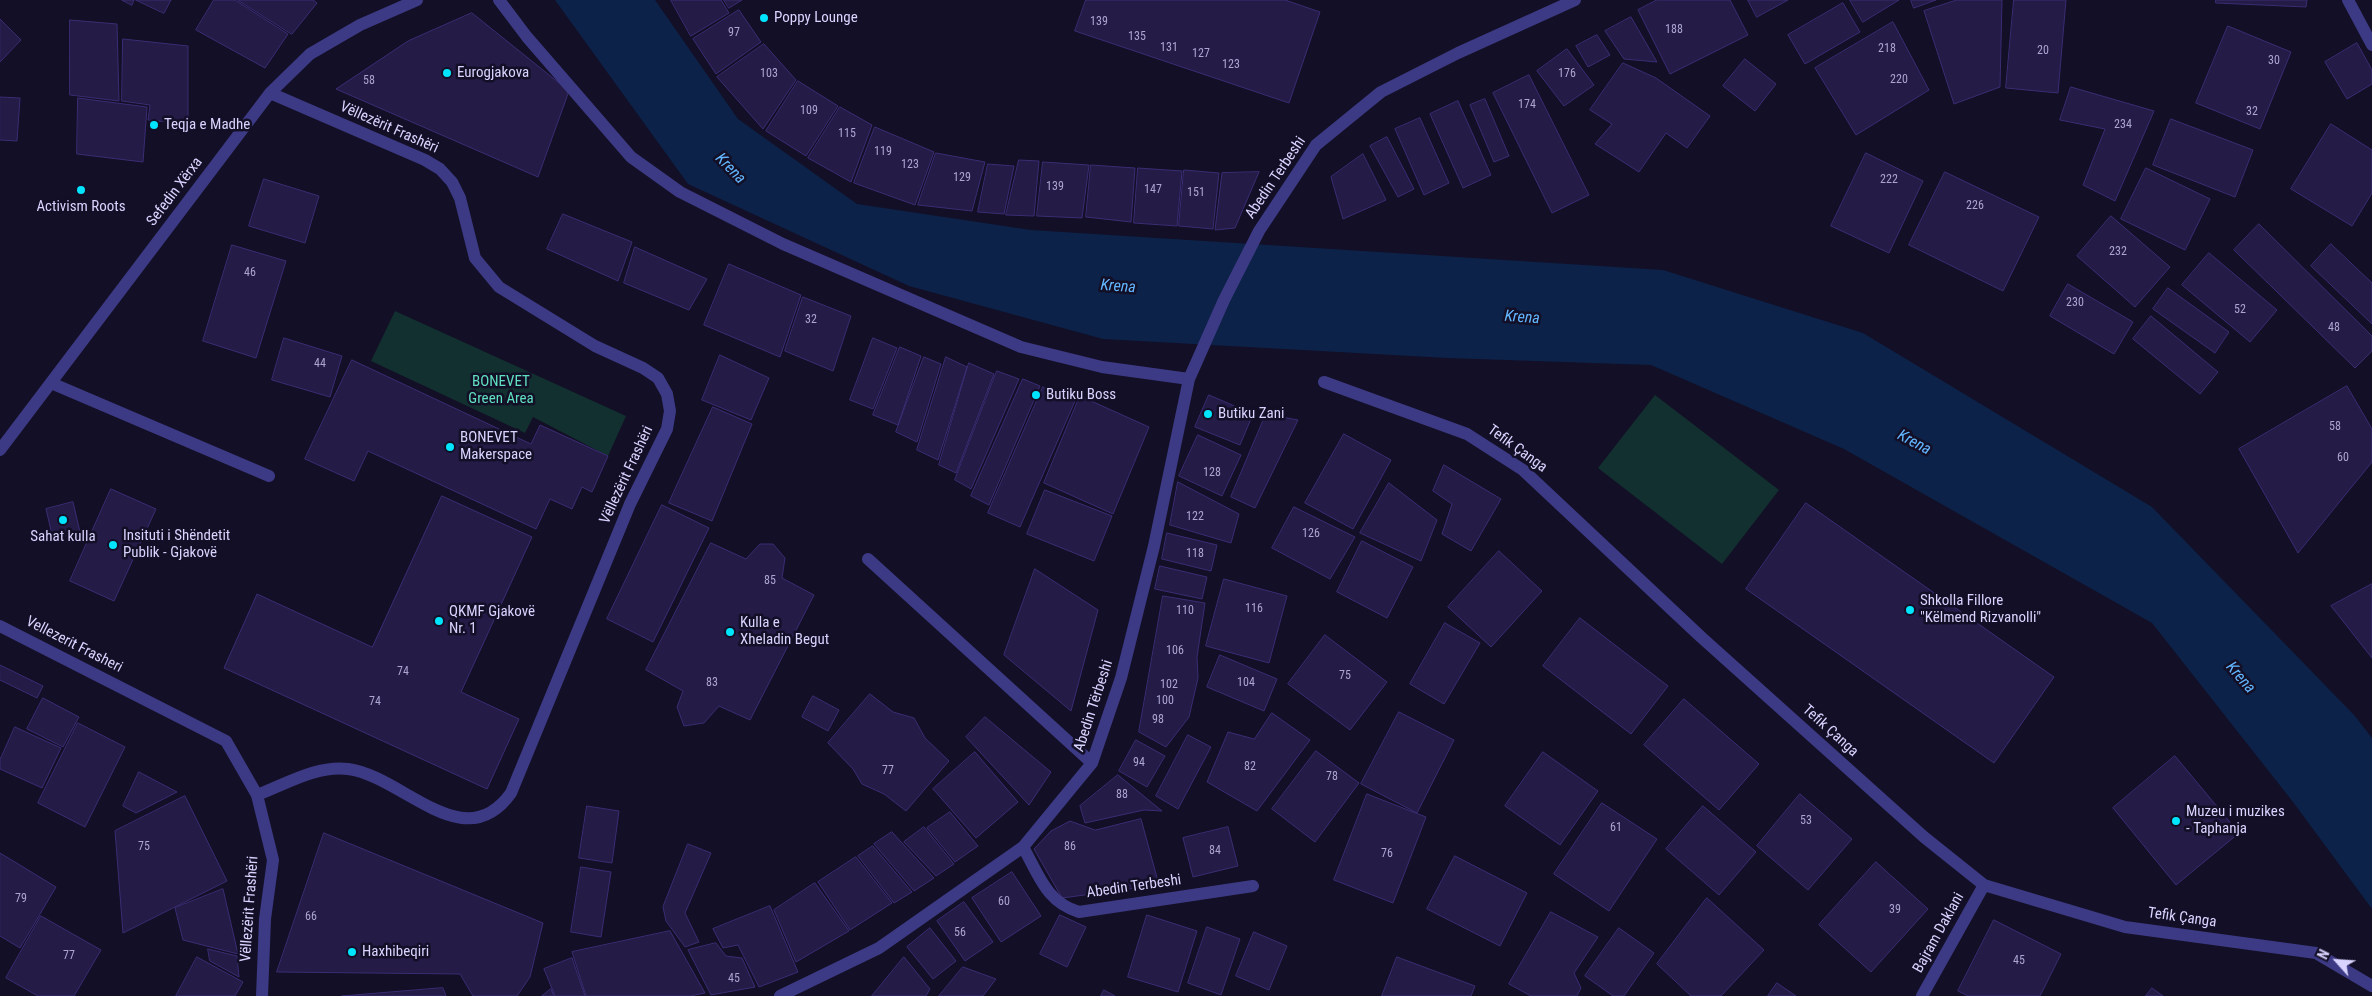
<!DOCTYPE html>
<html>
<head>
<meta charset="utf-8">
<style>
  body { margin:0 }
  #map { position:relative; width:2372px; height:996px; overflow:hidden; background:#130f26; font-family:"Roboto Condensed",sans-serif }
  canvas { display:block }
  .north { position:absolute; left:2312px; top:936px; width:50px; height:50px; -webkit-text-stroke:4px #130f26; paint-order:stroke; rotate:296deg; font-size:14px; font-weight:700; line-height:20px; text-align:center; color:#d9d4ff }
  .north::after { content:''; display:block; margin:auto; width:18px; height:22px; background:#d9d4ff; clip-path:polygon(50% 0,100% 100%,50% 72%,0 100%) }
</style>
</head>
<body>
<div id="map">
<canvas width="2372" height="996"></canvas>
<div class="north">N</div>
</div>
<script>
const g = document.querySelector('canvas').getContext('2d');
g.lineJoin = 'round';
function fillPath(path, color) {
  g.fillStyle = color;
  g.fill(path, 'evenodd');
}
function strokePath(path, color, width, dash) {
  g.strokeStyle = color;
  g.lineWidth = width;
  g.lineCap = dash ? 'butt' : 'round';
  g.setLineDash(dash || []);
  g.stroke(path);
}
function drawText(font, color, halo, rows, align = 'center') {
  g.font = font + ' "Roboto Condensed",sans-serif';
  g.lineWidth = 5;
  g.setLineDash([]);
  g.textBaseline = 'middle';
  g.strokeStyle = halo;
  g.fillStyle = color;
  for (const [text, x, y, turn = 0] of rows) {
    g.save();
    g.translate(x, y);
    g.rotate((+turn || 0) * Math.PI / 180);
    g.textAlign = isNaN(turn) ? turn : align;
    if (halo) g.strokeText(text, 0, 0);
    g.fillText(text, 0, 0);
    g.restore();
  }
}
fillPath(new Path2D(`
  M395,311l231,105 -18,40 -75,-39 -8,16 -154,-72z
  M1655,395l124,95 -57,74 -124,-96z`), '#12302f');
fillPath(new Path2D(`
  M555,0h100l83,119 119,85 174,26 632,40 200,63 289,174 203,209 17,22v171l-79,-107 -141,-179 -308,-174 -193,-84 -204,-7 -344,-19 -194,-53 -221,-102z`), '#0c2248');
const building = new Path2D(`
  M122,0h12l-2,5z
  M136,0h35l-7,13z
  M214,0h21l53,34 -23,34 -69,-38z
  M238,0h75l4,3 -25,31z
  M671,0h50l8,13 -38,23z
  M724,0h18l-13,8z
  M1086,0h199l35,12 -31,91 -214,-72z
  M1657,0h73l18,35 -78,39 -32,-64z
  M1748,0h40l-31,17z
  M1850,0h49l-36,22z
  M1911,0h25l-22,8z
  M1957,0h45l-2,87 -46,17 -30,-93z
  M2014,0h52l-8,93 -52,-5z
  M2216,0h91l-1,7 -90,-4z
  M1843,3l17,29 -55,32 -17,-29z
  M739,10l22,32 -45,32 -23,-35z
  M472,13l97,78 -31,86 -202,-88 72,-48z
  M1631,17l26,45 -33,-3 -19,-28z
  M0,19l21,21 -21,22z
  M70,20l47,4 2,77 -49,-6z
  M1893,22l36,68 -73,45 -41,-67z
  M2228,26l63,26 -31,77 -64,-26z
  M1597,35l13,20 -22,12 -12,-21z
  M123,39l65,7v78l-40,-4 2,-15 -28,-4z
  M2357,43l15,27v14l-25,15 -22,-37z
  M764,44l32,36 -33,49 -46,-52z
  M1567,49l27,36 -30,21 -27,-35z
  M1745,59l31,25 -21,27 -32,-25z
  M1623,63l33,15 54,38 -23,32 -21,-15 -27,39 -44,-28 17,-20 -22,-14z
  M1529,75l60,120 -37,18 -59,-120z
  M798,81l40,25 -32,50 -40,-25z
  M2071,87l83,24 -39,90 -32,-16 22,-56 -45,-9z
  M0,97l20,1 -3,43 -17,-1z
  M78,98l69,9 -4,55 -66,-8z
  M1485,99l24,57 -15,6 -24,-57z
  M1458,101l33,74 -28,13 -33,-74z
  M840,107l32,18 -21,57 -43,-24z
  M1420,118l29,65 -25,12 -29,-66z
  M2171,119l82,31 -18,47 -82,-32z
  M2331,124l41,26v43l-20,33 -61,-37z
  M875,127l59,25 -19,53 -61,-22z
  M1387,137l27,52 -16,8 -28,-51z
  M936,153l49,9 -13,49 -54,-6z
  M1866,153l57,28 -34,72 -58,-27z
  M1363,154l23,46 -43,19 -12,-42z
  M1019,160l20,1 -5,55 -28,-1z
  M1043,162l46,3 -7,53 -45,-2z
  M988,164l26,2 -10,48 -26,-2z
  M1091,165l44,3 -4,54 -45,-5z
  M1138,168l44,3 -5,55 -43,-3z
  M2146,168l64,31 -25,51 -64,-31z
  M1184,170l35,3 -6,56 -34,-3z
  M1259,172l-24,56 -20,2 7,-57z
  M1945,172l94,45 -36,74 -94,-46z
  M264,179l55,17 -14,47 -56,-17z
  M563,214l69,28 -14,39 -71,-32z
  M2111,216l59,51 -35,40 -58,-51z
  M2259,224l113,112v15l-17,17 -121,-118z
  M2331,244l41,39v41l-61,-58z
  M232,245l54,16 -30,97 -53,-17z
  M635,247l72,32 -18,31 -65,-27z
  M2209,253l68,57 -27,32 -68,-57z
  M729,264l72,31 -21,62 -76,-32z
  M2068,284l65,38 -19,32 -64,-38z
  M2168,288l61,44 -14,21 -62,-44z
  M803,297l48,19 -18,55 -48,-20z
  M2151,316l67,56 -18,22 -67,-55z
  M284,338l58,18 -12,41 -58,-17z
  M873,338l24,10 -24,61 -23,-9z
  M900,347l21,9 -23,69 -25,-10z
  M720,355l49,23 -18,42 -49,-20z
  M924,357l17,7 -24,78 -21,-10z
  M946,357l21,10 -29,93 -21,-10z
  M352,360l179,84 9,-19 68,31 -16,36 -10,-5 -10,22 -22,-10 -14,30 -168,-78 -14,30 -49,-22z
  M969,363l25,11 -38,99 -17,-8z
  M997,371l22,8 -48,110 -16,-9z
  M1023,379l17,7 -51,119 -18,-9z
  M2347,386l25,43v33l-74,91 -59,-104z
  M1043,387l32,14 -55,126 -32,-14z
  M1209,395l44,19 -13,31 -45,-18z
  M1080,396l69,31 -36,87 -69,-31z
  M713,407l39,17 -40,97 -43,-18z
  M1266,414l32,6 -43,88 -24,-11z
  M1344,434l47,26 -38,69 -48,-26z
  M1198,435l43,20 -19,41 -43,-20z
  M1444,465l57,34 -30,52 -29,-17 10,-30 -19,-13z
  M1178,482l61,32 -8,29 -61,-18z
  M1389,483l48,37 -16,41 -61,-28z
  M111,489l45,20 -42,92 -44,-20z
  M1045,490l67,26 -18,45 -67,-27z
  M442,496l90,41 -71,155 58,27 -32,70 -263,-121 33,-74 115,53z
  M73,502l7,30 -27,7 -7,-30z
  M1806,503l248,174 -60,86 -248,-174z
  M662,505l47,23 -56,114 -46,-23z
  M1294,507l61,30 -25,42 -58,-31z
  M1167,533l50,12 -6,26 -49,-12z
  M1362,541l51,26 -26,51 -50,-26z
  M711,543l35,16 14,-15h13l12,14 -3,20 32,17 -64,125 -31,-14 -15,17 -20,3 -7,-19 6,-16 -37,-21z
  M1499,551l43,40 -51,56 -43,-40z
  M1160,566l47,11 -5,22 -47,-10z
  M1035,569l63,41 -27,101 -67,-56z
  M1224,579l63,17 -18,67 -63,-17z
  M2372,584v74l-41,-52z
  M1163,596l42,7 -8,54 1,21 -9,39 -23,30 -27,-15z
  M1580,618l88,68 -37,48 -88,-68z
  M1445,623l35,20 -36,61 -34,-20z
  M1325,635l62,47 -37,48 -62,-46z
  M1220,655l57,24 -13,32 -57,-24z
  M0,665l43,21 -6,12 -37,-18z
  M870,694l23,18 21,6 11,20 24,23 -43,50 -22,-17 -22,-10 -9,-15 -25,-26z
  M813,696l26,14 -11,21 -26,-14z
  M43,698l36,19 -16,30 -36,-18z
  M1684,699l75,65 -40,46 -75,-65z
  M1399,712l55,28 -37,73 -56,-29z
  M1272,713l38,27 -53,71 -50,-29 21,-50 26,7z
  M985,717l66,55 -22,33 -63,-68z
  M78,723l47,24 -40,80 -47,-24z
  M15,727l46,21 -19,40 -42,-19v-9z
  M1188,735l23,12 -33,62 -22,-13z
  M1136,740l29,16 -18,31 -28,-16z
  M1316,751l43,32 -44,59 -43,-33z
  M975,752l43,50 -42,36 -43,-49z
  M1543,752l55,39 -38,54 -55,-39z
  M2175,756l64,77 -63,52 -63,-77z
  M139,772l38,20 -41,21 -13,-7z
  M1118,775l44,36 -18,-1 -59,13 -5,-17z
  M1367,794l59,23 -33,86 -59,-23z
  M1800,794l52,45 -44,51 -51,-44z
  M185,796l42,85 -104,52 -8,-102z
  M1602,803l55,36 -48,72 -55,-37z
  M587,806l32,5 -7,52 -33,-5z
  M1703,806l53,46 -37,43 -53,-46z
  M950,812l28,34 -23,16 -28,-34z
  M1141,819l18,66 -97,13 -28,-49 17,-18 19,-10 25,9z
  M924,827l30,37 -18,12 -32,-34z
  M1228,827l10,39 -45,11 -10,-39z
  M892,832l42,46 -20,13 -40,-47z
  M324,833l219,90 -13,54 -13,19h-44l-13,-22 -183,-2z
  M688,844l23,9 -26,60 14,29 -14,5 -19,-26 -3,-14z
  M873,846l39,46 -18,11 -36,-47z
  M0,853l56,34 -36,61 -20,-12z
  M1455,856l72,37 -27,53 -73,-37z
  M856,857l36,46 -42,27 -32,-48z
  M1876,862l52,47 -57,63 -52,-47z
  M581,867l30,5 -10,65 -30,-5z
  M1012,872l29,44 -40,26 -29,-44z
  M815,883l34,48 -53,31 -22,-52z
  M223,889l15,65 -55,-14 -8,-32z
  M1707,898l57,52 -43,46h-30l-34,-32z
  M964,902l29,40 -28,19 -28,-40z
  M770,906l28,66 -39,15 -21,-42 -15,3 -10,-19z
  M1551,912l47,25 -24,36 7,15 -4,8h-46l-22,-12z
  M1060,915l26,12 -19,40 -27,-13z
  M1147,915l50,16 -19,61 -50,-15z
  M41,916l60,34 -27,46h-36l-32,-18z
  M1994,920l67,34 -21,42h-72l-10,-5z
  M1207,927l33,12 -19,56 -33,-12z
  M930,928l26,33 -23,18 -26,-32z
  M1619,928l35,25 -30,43h-11l-28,-20z
  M670,931l35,62 -15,3h-104l-14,-44z
  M1254,932l33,14 -18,44 -33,-14z
  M716,943l10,13 16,2 13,29 -44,8 -23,-45z
  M208,949l29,7 2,21 -29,-16z
  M197,957l46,25 -8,14h-59z
  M904,957l26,32 -4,7h-54z
  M1397,957l78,29 -4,10h-89z
  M572,958l13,38h-30l-11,-27z
  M963,967l33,12 -13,17h-44z
  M1777,983l19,13h-28z
  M443,988l3,8h-104z
  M2152,988l11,8h-17z
  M551,989l3,7h-12z
  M1104,990l11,6h-14z`);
fillPath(building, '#241b47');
strokePath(building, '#3b2d73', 1);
strokePath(new Path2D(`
  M499,0l28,37 104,120 49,35 103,52 238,103 81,20 87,12
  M2348,0l24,45
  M1324,382l143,52 56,36 178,167 223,200 60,48 141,42 191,26 56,33
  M51,383l218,93
  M0,450l270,-357 40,-39 50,-29 57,-25
  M868,559l224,204
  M0,626l226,115 31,54 16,65 -8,59 -3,77
  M257,795c29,-11 60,-30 91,-26 55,7 116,90 163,24l119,-289 37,-75 3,-18 -3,-17 -9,-16 -15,-10 -48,-22 -96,-59 -24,-29 -15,-60 -8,-16 -12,-13 -15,-9 -155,-67
  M1023,847c16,28 23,55 56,65l174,-26
  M780,996l99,-48 144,-101 69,-84 29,-85 33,-132 35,-167 35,-79 35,-69 57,-86 65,-53 77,-39 117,-53
  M1922,996l62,-111`), '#3d3a85', 12);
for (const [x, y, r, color] of [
  [764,18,5,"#00e5ff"],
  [447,73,5,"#00e5ff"],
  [154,125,5,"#00e5ff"],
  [81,190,5,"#00e5ff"],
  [1036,395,5,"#00e5ff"],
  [1208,414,5,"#00e5ff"],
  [450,447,5,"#00e5ff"],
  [63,520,5,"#00e5ff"],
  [113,545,5,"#00e5ff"],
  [1910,610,5,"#00e5ff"],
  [439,621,5,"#00e5ff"],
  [730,632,5,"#00e5ff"],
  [2176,821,5,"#00e5ff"],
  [352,952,5,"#00e5ff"]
]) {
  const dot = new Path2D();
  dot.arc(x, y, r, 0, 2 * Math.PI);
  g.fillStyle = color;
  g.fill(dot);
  strokePath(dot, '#130f26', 2);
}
drawText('12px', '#aca6d1', null, [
  ["139",1099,22],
  ["188",1674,30],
  ["97",734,33],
  ["135",1137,37],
  ["131",1169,48],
  ["218",1887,49],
  ["20",2043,51],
  ["127",1201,54],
  ["30",2274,61],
  ["123",1231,65],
  ["103",769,74],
  ["176",1567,74],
  ["220",1899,80],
  ["58",369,81],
  ["174",1527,105],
  ["109",809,111],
  ["32",2252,112],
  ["234",2123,125],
  ["115",847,134],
  ["119",883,152],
  ["123",910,165],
  ["129",962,178],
  ["222",1889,180],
  ["139",1055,187],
  ["147",1153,190],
  ["151",1196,193],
  ["226",1975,206],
  ["232",2118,252],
  ["46",250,273],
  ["230",2075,303],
  ["52",2240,310],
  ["32",811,320],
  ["48",2334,328],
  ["44",320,364],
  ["58",2335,427],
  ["60",2343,458],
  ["128",1212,473],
  ["122",1195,517],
  ["126",1311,534],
  ["118",1195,554],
  ["85",770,581],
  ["116",1254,609],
  ["110",1185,611],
  ["106",1175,651],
  ["74",403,672],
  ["75",1345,676],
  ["83",712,683],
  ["104",1246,683],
  ["102",1169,685],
  ["100",1165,701],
  ["74",375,702],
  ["98",1158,720],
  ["94",1139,763],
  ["82",1250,767],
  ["77",888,771],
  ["78",1332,777],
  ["88",1122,795],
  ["53",1806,821],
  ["61",1616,828],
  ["75",144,847],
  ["86",1070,847],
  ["84",1215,851],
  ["76",1387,854],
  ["79",21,899],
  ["60",1004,902],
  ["39",1895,910],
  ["66",311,917],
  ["56",960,933],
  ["77",69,956],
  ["45",2019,961],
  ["45",734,979]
]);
drawText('15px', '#d9d4ff', '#130f26', [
  ["Poppy Lounge",774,18],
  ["Eurogjakova",457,73],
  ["Teqja e Madhe",164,125],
  ["Activism Roots",81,207,"center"],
  ["Butiku Boss",1046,395],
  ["Butiku Zani",1218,414],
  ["BONEVET",460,438],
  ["Makerspace",460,455],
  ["Insituti i Shëndetit",123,536],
  ["Publik - Gjakovë",123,553],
  ["Sahat kulla",63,537,"center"],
  ["Shkolla Fillore",1920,601],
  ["\"Këlmend Rizvanolli\"",1920,618],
  ["QKMF Gjakovë",449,612],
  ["Nr. 1",449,629],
  ["Kulla e",740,623],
  ["Xheladin Begut",740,640],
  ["Muzeu i muzikes",2186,812],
  ["- Taphanja",2186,829],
  ["Haxhibeqiri",362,952]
], 'left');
drawText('15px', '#d9d4ff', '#130f26', [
  ["Vëllezërit Frashëri",389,128,24],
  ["Abedin Terbeshi",1276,178,-56],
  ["Sefedin Xërxa",175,192,-53],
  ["Tefik Çanga",1517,449,36],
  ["Vëllezërit Frashëri",627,475,-65],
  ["Vellezerit Frasheri",74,645,27],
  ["Abedin Tërbeshi",1094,706,-72],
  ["Tefik Çanga",1830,731,42],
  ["Abedin Terbeshi",1134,887,-8],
  ["Vëllezërit Frashëri",250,909,-86],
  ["Tefik Çanga",2182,918,8],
  ["Bajram Daklani",1939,933,-61]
]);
drawText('15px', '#5fe0c0', '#130f26', [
  ["BONEVET",501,382],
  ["Green Area",501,399]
]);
drawText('italic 16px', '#62b6ff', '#130f26', [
  ["Krena",730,169,46],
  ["Krena",1118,287,4],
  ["Krena",1522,318,4],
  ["Krena",1914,443,28],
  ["Krena",2240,678,49]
]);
</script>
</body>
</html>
